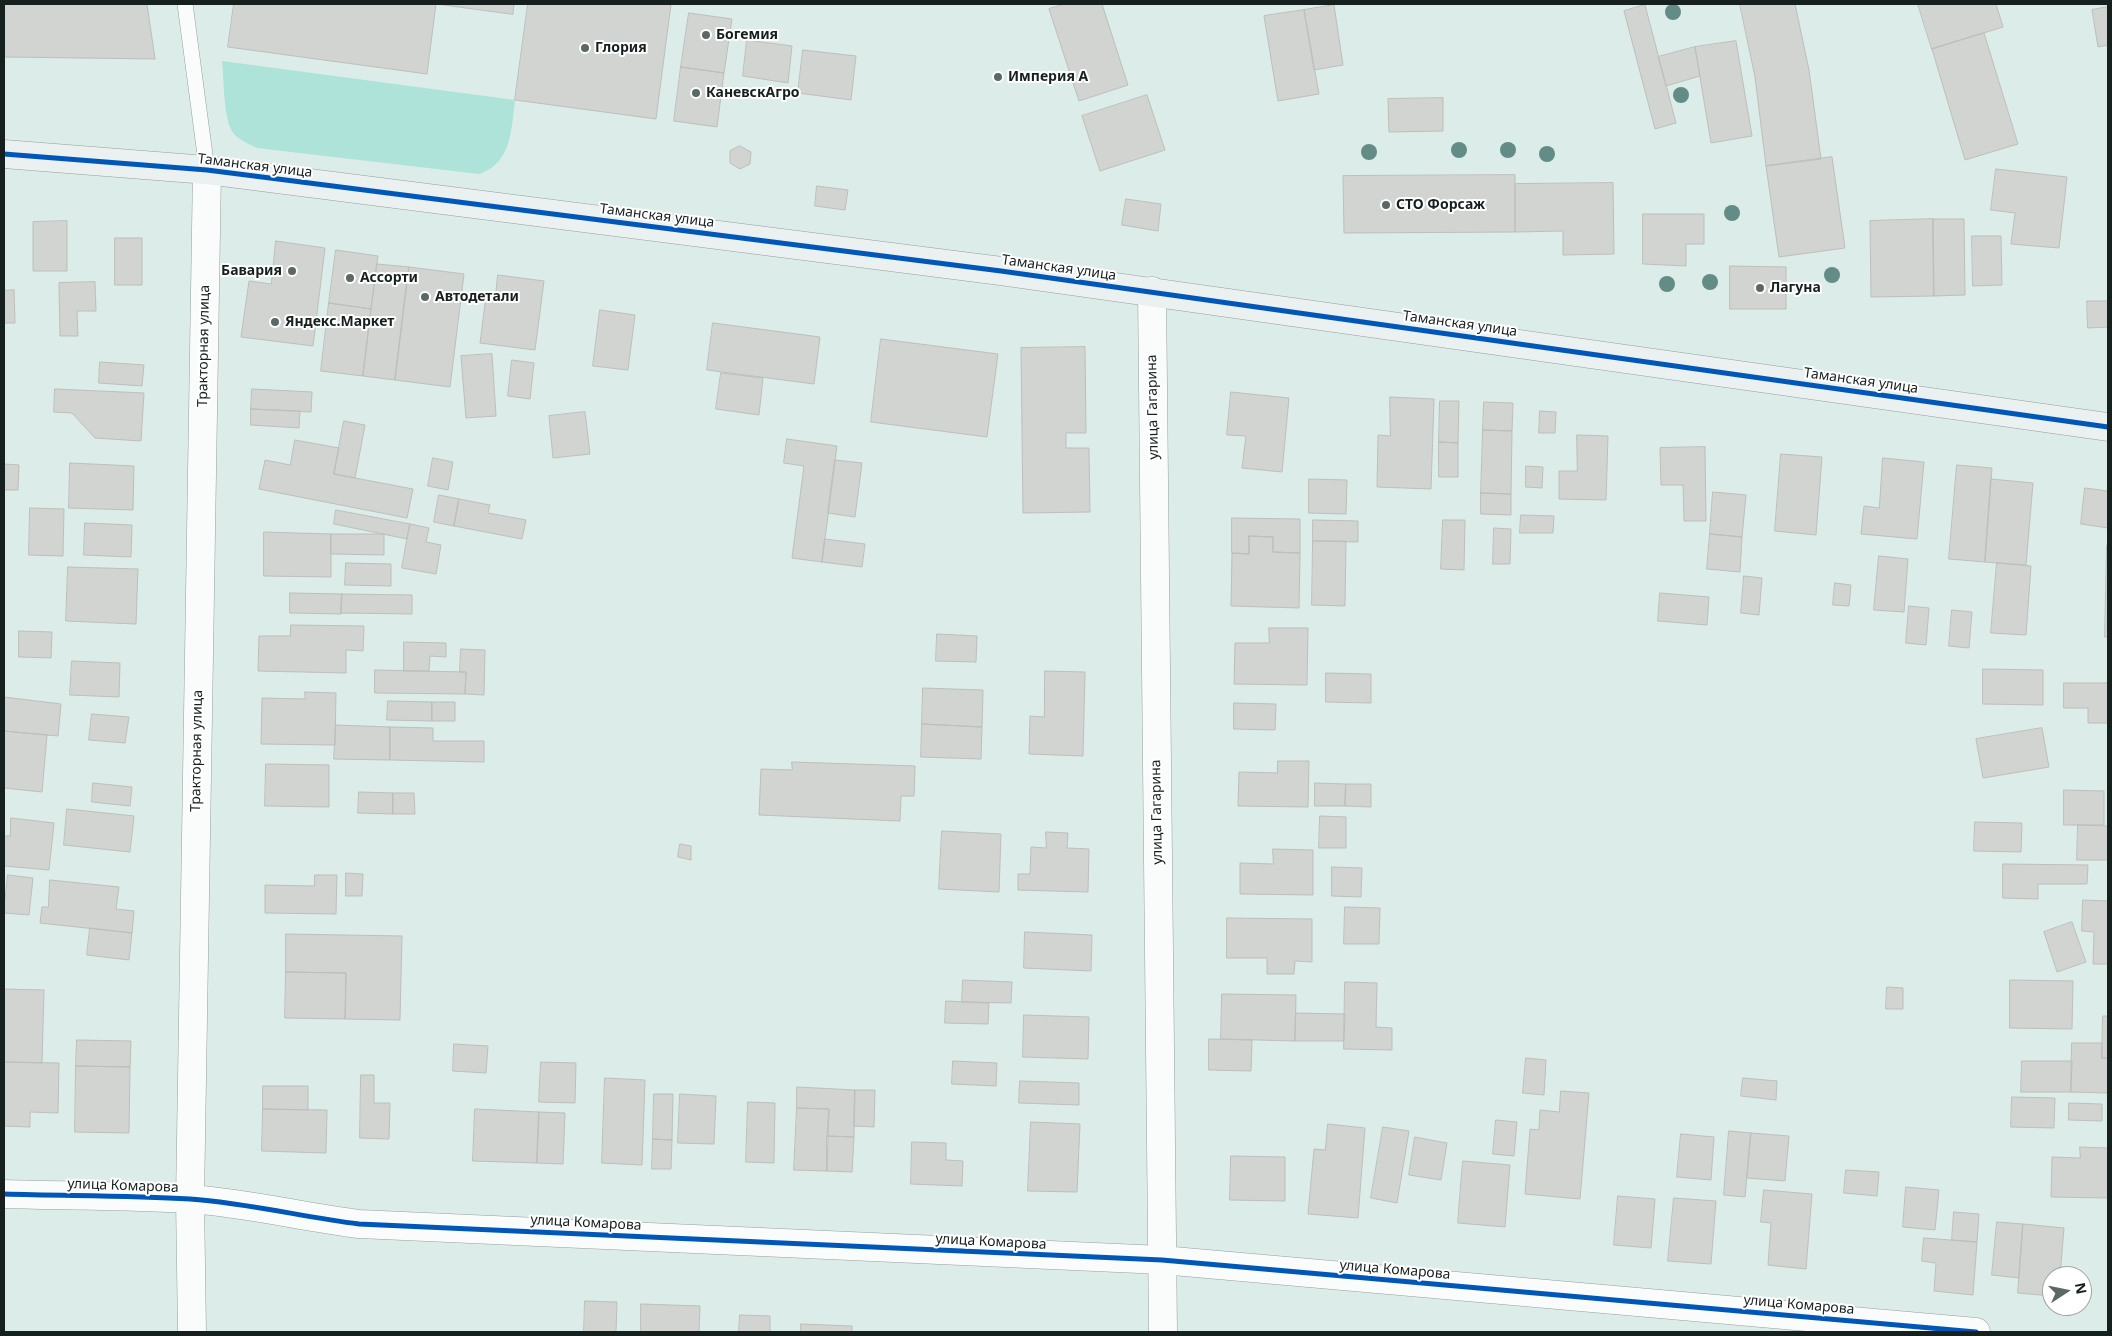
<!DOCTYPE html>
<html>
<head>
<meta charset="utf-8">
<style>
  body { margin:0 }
  #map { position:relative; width:2112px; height:1336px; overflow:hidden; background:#dbece9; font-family:"Noto Sans",sans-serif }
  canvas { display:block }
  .frame { position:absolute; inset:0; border:5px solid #16211f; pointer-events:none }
  .north { position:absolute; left:2042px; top:1266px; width:50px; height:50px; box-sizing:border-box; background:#fff; border:1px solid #a2a6a5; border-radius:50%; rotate:79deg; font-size:14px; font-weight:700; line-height:20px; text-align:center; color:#16211f }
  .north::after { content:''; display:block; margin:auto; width:18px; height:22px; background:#5b6866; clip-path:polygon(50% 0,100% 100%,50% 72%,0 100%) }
</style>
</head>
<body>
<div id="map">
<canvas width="2112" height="1336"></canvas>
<div class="frame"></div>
<div class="north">N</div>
</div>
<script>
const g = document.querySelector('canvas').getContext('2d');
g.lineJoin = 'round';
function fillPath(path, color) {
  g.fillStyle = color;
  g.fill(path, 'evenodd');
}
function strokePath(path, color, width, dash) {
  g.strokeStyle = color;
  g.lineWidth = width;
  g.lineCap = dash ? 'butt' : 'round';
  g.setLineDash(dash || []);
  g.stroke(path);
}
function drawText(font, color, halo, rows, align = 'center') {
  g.font = font + ' "Noto Sans",sans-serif';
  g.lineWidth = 4;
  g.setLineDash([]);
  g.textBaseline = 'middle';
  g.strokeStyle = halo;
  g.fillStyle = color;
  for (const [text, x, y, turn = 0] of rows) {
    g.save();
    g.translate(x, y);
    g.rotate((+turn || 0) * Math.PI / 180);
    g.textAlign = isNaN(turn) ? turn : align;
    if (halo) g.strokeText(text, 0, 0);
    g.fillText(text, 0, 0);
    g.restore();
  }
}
fillPath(new Path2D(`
  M222,61l293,39c-4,30 -3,63 -36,74l-222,-26c-8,-4 -16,-7 -23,-14 -11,-13 -10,-56 -12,-73z`), '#aee3da');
const building = new Path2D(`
  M4,4h143l8,55 -151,-2z
  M234,4h202l-9,70 -199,-27z
  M437,4h77l-1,10z
  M528,4h143l-15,115 -141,-19z
  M1065,4h37l26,81 -49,16 -30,-92z
  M1740,4h55l14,66 12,89 -55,7 -11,-89z
  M1918,4h78l7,23 -71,22z
  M1334,5l9,60 -29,5 -10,-60z
  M1645,5l31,118 -21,6 -31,-118z
  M2108,7v38l-10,2 -6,-37z
  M1304,10l15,84 -41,7 -14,-85z
  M689,13l43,6 -8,54 -43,-6z
  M1984,33l34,111 -53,16 -33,-111z
  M747,40l45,6 -4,37 -45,-7z
  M1736,41l16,95 -41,7 -16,-96z
  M1695,47l5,29 -34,10 -8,-29z
  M803,50l53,6 -5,44 -53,-7z
  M681,67l43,6 -7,54 -43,-6z
  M1147,95l18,55 -65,21 -18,-55z
  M1443,98v33l-54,1 -1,-33z
  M740,146l11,6 -1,12 -10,5 -10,-6v-12z
  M1832,157l13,91 -66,9 -13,-91z
  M1996,169l71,8 -8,71 -48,-4 4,-31 -24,-3z
  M1515,175v57l-171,1 -1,-57z
  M1613,183l1,71 -51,1v-24l-48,1v-48z
  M817,186l31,4 -3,20 -30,-4z
  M1126,199l35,5 -3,27 -36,-6z
  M1643,214h61v30h-18v22l-43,-2z
  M1933,219h31l1,76 -31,1z
  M1933,219l1,77 -63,1 -1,-76z
  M67,221v50h-34v-49z
  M1972,236h29l1,49 -29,1z
  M115,238h27v47h-27z
  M276,241l49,7 -12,98 -72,-9 8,-56 22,3z
  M336,250l42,6 -7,53 -42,-6z
  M377,264l32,3 -14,113 -32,-4z
  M1730,266l56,1v42h-56z
  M409,267l55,7 -14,113 -55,-7z
  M498,275l46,6 -9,69 -55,-7 6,-47 9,1z
  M95,282l1,29h-19l1,25h-18l-1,-53z
  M14,290l1,33h-11v-32z
  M2087,301h21v26l-20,1z
  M329,303l42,6 -8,67 -42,-5z
  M600,310l35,5 -7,55 -35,-4z
  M713,323l107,14 -6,47 -107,-14z
  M881,339l117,15 -11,83 -116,-15z
  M1085,347l1,86h-20v15h23l1,64 -67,1 -2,-165z
  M492,354l4,62 -30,2 -5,-62z
  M512,360l22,3 -4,36 -22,-3z
  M100,362l44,3 -2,21 -43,-3z
  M721,373l42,5 -4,37 -43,-6z
  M55,389l89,4 -3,48 -46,-3 -23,-25 -18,-1z
  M252,389l60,3 -1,20 -60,-3z
  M1231,392l58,6 -7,74 -40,-4 4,-32 -19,-1z
  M1390,397l44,2 -3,90 -54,-2 1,-52 12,1z
  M1440,401h19l-1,42 -19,-1z
  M1484,402l29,1 -1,28 -29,-1z
  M251,409l49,2 -1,17 -48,-3z
  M1540,411l16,1 -1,21h-16z
  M585,412l5,42 -37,4 -4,-42z
  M344,421l21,4 -10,53 -21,-4z
  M1483,430l29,1 -1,63 -30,-1z
  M1577,435l31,1 -2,64 -47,-1v-28h18z
  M787,439l50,7 -15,116 -30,-4 12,-92 -20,-3z
  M295,440l44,8 -5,26 79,15 -6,29 -148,-29 6,-29 25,5z
  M1439,442l19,1v34h-19z
  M1705,447l1,74h-22l-1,-36h-22l-1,-37z
  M1781,454l41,3 -6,78 -41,-4z
  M433,458l20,4 -5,28 -20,-4z
  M1883,458l41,4 -7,77 -56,-5 3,-28 15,2z
  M835,460l27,3 -7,54 -27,-4z
  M70,463l64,3 -1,44 -64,-2z
  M4,464l15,1 -1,25h-14z
  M1957,465l35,3 -7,94 -36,-3z
  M1526,466l17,1 -1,21 -16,-1z
  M1309,479l38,1 -1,34 -37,-1z
  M1991,479l42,4 -7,82 -41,-3z
  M2085,488l23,3v37l-27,-4z
  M1713,492l33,3 -4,42 -32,-3z
  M1481,493l30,1v21l-30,-1z
  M439,495l20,4 -5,27 -20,-4z
  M459,499l31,6 -2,8 38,7 -4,19 -68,-13z
  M30,508l34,1 -1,47 -34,-1z
  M336,510l74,14 -3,15 -73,-15z
  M1521,515l33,1 -1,17h-33z
  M1232,518l68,1v34l-27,-1v-15l-24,-1v18l-17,-1z
  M1313,520l45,1v21l-45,-1z
  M1443,520h22l-1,50 -23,-1z
  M85,523l47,2 -1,32 -47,-2z
  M410,524l19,4 -3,14 15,3 -5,29 -34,-6z
  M1494,528l17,1 -1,35h-17z
  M264,532l67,2v43l-67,-1z
  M331,534h53v21l-53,-1z
  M1710,534l32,3 -2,35 -33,-3z
  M1249,536l24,1v15l27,1 -1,55 -68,-2 1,-53 17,1z
  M825,539l40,5 -3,23 -40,-5z
  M1313,541h33l-1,65 -33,-1z
  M2107,545h1v92h-3z
  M1879,556l29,3 -4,53 -30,-2z
  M346,563l45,1v22l-46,-1z
  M1997,563l34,3 -5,69 -35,-2z
  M68,567l70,2 -2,55 -70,-3z
  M1744,576l18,2 -3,37 -18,-2z
  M1835,583l16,2 -2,21 -16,-1z
  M290,593l52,1 -1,20 -51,-1z
  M1660,593l49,4 -2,28 -49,-4z
  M342,594l70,1v19l-71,-1z
  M1909,606l20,2 -3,37 -20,-2z
  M1952,610l20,2 -3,36 -20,-2z
  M291,625l73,1 -1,25 -17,-1v23l-88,-2 1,-35h31z
  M1269,628h39l-1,57 -73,-1 1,-41h34z
  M19,631l33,1 -1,26 -32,-1z
  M937,634l40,2 -1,26 -40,-1z
  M404,642l42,1v14l-16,-1 -1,15h-25z
  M461,649l24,1 -1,45 -19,-1 1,-22h-6z
  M72,661l48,2 -1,34 -49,-2z
  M1983,669l60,1v35l-60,-1z
  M375,670l91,2 -1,22 -90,-1z
  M1045,671l40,1 -2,84 -54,-2 1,-38 14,1z
  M1326,673l45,1v29l-45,-1z
  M2064,683h44v40h-20v-15h-24z
  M923,688l60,2 -1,37 -60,-3z
  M305,692l31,1 -1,52 -74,-1 1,-46 43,1z
  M4,697l57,7 -3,32 -54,-5z
  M388,701l44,1v19l-45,-1z
  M432,702h23v19h-23z
  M1234,703l42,1 -1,26 -41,-1z
  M92,714l37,3 -4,26 -36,-3z
  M922,724l60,3 -1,32 -60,-2z
  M336,725l54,2v33l-56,-1z
  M390,727l43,1v13h51v21l-94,-2z
  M2042,728l7,39 -66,11 -7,-39z
  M4,731l43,4 -5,57 -38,-4z
  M1278,761h31l-1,46 -70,-1 1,-34 38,1z
  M792,762l123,4 -1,30h-13l-1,25 -141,-6 2,-46 31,1z
  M266,764l63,1v42l-64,-1z
  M93,783l39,4 -2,19 -38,-4z
  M1315,783l31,1 -1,22h-30z
  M1346,784h25v23l-26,-1z
  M2064,790l40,1v34h-40z
  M359,792l34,1v21l-35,-1z
  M393,793h21l1,21h-22z
  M67,809l67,7 -4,36 -66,-7z
  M1320,816l26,1v31h-27z
  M11,818l43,5 -5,47 -45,-4v-30h6z
  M1975,822l47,1 -1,29 -47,-1z
  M2078,825l30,1v34h-31z
  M942,831l59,3 -2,58 -60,-3z
  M1046,832l22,1 -1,15 22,1 -1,43 -70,-2v-16h12l1,-27 15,1z
  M680,844l11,2v14l-13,-3z
  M1273,849l40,1v45l-73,-1v-31l33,1z
  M2003,864l85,1 -1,19h-49v15l-35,-1z
  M1332,867l30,1 -1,29 -29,-1z
  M346,873l17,1 -1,22h-16z
  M8,875l25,3 -4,37 -25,-2z
  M315,875h22l-1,39 -71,-1v-28l49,1z
  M50,880l69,7 -3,22 18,2 -2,22 -92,-10 2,-16h6z
  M2083,900l25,1v63h-15l1,-32 -12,-1z
  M1345,907l35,1 -1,36h-35z
  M1227,918l85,1v43l-17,-1 -1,13h-27v-16h-40z
  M2072,922l14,40 -29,10 -13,-40z
  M90,928l42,5 -3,27 -42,-5z
  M1025,932l67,3 -1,36 -67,-3z
  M286,934l116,2 -2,84 -55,-1 1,-46 -60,-1z
  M286,972l60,1 -1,46 -60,-1z
  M963,980l49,2 -1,21 -49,-1z
  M2010,980l63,1 -1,48 -62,-1z
  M1345,982l32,1 -1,44 16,1v22l-48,-1z
  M1887,987l16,1v21h-17z
  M4,989l40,1 -2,73 -38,-1z
  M1222,994l74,1 -1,46 -74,-2z
  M946,1001l43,2 -1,21 -43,-1z
  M1296,1013l49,1 -1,27h-49z
  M1024,1015l65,2 -1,42 -65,-2z
  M2103,1016h5v42h-6z
  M1209,1039l43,1 -1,31 -42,-1z
  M77,1040l54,1 -1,26 -54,-1z
  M2072,1043h30v15h6v35l-37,-1z
  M454,1044l34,2 -2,27 -33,-2z
  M1526,1058l20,2 -2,35 -21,-2z
  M953,1061l44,2 -1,23 -44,-2z
  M2022,1061h50l-1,31h-50z
  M4,1062l55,1 -1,50 -28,-1v15l-26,-1z
  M541,1062l35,1 -1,40 -36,-1z
  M76,1066l54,1 -1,66 -54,-1z
  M361,1075h13v28h16l-1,36 -29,-1z
  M605,1078l40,2 -3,85 -40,-2z
  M1743,1078l34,3 -1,19 -35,-4z
  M1020,1081l59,2v22l-60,-2z
  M263,1086h45v24l-45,-1z
  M797,1087l58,3 -1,47 -27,-1 2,-27 -32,-1z
  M855,1090h20l-1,37 -20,-1z
  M1561,1091l28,2 -9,106 -55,-5 5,-65 9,1 1,-20 19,2z
  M654,1094h19l-1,46 -19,-1z
  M680,1094l36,2 -2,48 -36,-1z
  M2012,1097l43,1 -1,30 -43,-1z
  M748,1102l27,1 -1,60 -28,-1z
  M2069,1103l33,1v17l-33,-1z
  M797,1108l32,1 -2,62 -33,-1z
  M263,1109l64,1 -1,43 -64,-2z
  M475,1109l64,3 -2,51 -64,-2z
  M539,1112l26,1 -2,51 -26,-1z
  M1496,1120l21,2 -3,34 -21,-2z
  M1031,1122l49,2 -3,68 -49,-1z
  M1328,1124l37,4 -7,90 -50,-4 6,-65 11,1z
  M1383,1127l26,4 -12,72 -26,-5z
  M1729,1131l22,2 -6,64 -21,-2z
  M1751,1133l38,3 -4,45 -38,-3z
  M1681,1134l33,3 -3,43 -34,-3z
  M827,1136l27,1 -2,35 -25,-1z
  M1415,1137l32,6 -6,37 -32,-5z
  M653,1139l19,1 -1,29h-19z
  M912,1142l34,1v17l17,1 -1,25 -51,-2z
  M2080,1147l28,1v50l-57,-1 1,-40 28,1z
  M1231,1156l54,1v44l-55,-1z
  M1463,1161l47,4 -5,62 -47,-4z
  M1846,1170l33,2 -2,24 -33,-3z
  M1906,1187l33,3 -4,40 -32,-3z
  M1764,1190l48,4 -6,75 -38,-4 3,-42 -10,-1z
  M1618,1196l37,3 -4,49 -37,-3z
  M1674,1198l42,3 -5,63 -43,-3z
  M1954,1212l25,2 -2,28 -25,-2z
  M1997,1222l26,2 -4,54 -27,-3z
  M2023,1224l41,4 -4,48h-8v20l-34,-3z
  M1924,1238l53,4 -4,53 -39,-4 2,-28 -14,-2z
  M585,1301l32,1 -1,30h-32z
  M641,1304l59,2 -1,26h-58z
  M740,1315l30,1v16h-31z
  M801,1324l51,2v6h-51z`);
fillPath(building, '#d1d4d0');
strokePath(building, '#bcbfbb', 1);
const lane = new Path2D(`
  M185,4l22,166`);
const street = new Path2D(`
  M1152,291l11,1041
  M4,1194c62,2 124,1 186,5 57,4 113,18 169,25l803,36 814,72
  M192,1332l-2,-133 17,-1029`);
const secondary = new Path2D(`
  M4,154l203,16 794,101 1107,156`);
strokePath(lane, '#93a09e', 16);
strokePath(street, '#93a09e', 29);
strokePath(secondary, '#93a09e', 29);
strokePath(lane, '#fafcfc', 15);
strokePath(street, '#fafcfc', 28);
strokePath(secondary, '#eaf1f0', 28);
strokePath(new Path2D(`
  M4,154l203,16 794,101 1107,156
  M4,1194c62,2 124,1 186,5 57,4 113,18 169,25l803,36 814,72`), '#0057b8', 5);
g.fillStyle = '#638c86';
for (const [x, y] of [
  [1673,12],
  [1681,95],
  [1459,150],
  [1508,150],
  [1369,152],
  [1547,154],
  [1732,213],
  [1832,275],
  [1710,282],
  [1667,284]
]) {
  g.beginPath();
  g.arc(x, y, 8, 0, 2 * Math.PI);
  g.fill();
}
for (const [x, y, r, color] of [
  [706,35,5,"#5b6866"],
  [585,48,5,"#5b6866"],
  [998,77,5,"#5b6866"],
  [696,93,5,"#5b6866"],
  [1386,205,5,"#5b6866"],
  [292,271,5,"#5b6866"],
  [350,278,5,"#5b6866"],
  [1760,288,5,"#5b6866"],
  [425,297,5,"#5b6866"],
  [275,322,5,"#5b6866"]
]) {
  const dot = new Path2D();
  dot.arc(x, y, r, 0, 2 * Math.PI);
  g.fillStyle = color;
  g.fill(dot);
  strokePath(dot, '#fff', 2);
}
drawText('bold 14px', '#16211f', '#fff', [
  ["Богемия",716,35],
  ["Глория",595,48],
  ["Империя А",1008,77],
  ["КаневскАгро",706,93],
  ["СТО Форсаж",1396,205],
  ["Бавария",282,271,"right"],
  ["Ассорти",360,278],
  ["Лагуна",1770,288],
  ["Автодетали",435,297],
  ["Яндекс.Маркет",285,322]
], 'left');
drawText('14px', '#16211f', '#fff', [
  ["Таманская улица",255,166,7],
  ["Таманская улица",657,216,7],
  ["Таманская улица",1059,268,8],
  ["Таманская улица",1460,324,8],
  ["Тракторная улица",204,346,-89],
  ["Таманская улица",1861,381,8],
  ["улица Гагарина",1153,407,-91],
  ["Тракторная улица",197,751,-89],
  ["улица Гагарина",1157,812,-91],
  ["улица Комарова",123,1186,2],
  ["улица Комарова",586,1223,3],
  ["улица Комарова",991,1242,3],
  ["улица Комарова",1395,1270,5],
  ["улица Комарова",1799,1305,5]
]);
</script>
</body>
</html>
